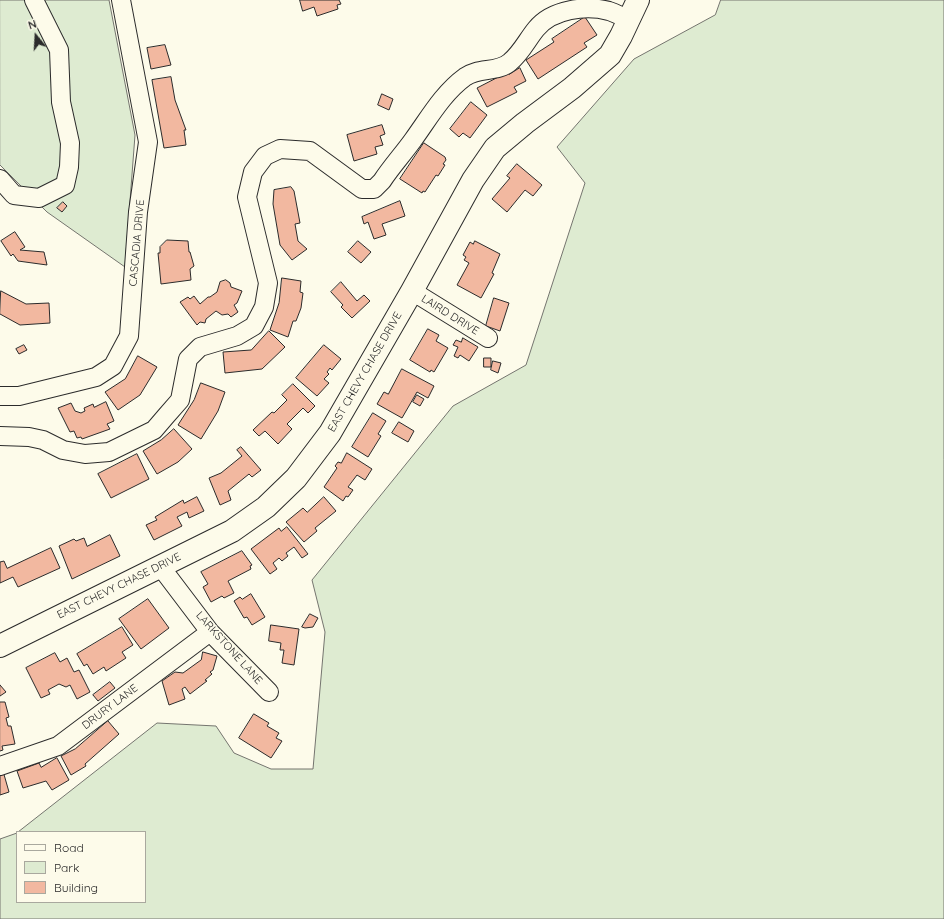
<!DOCTYPE html>
<html>
<head>
<meta charset="utf-8">
<style>
  body { margin:0 }
  #map { position:relative; width:944px; height:919px; overflow:hidden; background:#fdfbea; font-family:Quicksand,sans-serif }
  canvas { display:block }
  .legend { position:absolute; left:16px; top:831px; width:130px; height:72px; box-sizing:border-box; background:#fdfbea; border:1px solid #a9a89e; margin:0; padding:5px 7px; list-style:none; font-size:12px; color:#2b2b2b }
  .legend li { display:flex; align-items:center; gap:8px; height:20px }
  .legend b { width:20px; border:1px solid #a9a89e }
  .north { position:absolute; left:16px; top:16px; width:40px; height:40px; -webkit-text-stroke:3px #fdfbea; paint-order:stroke; rotate:342deg; font-size:11px; font-weight:700; line-height:16px; text-align:center; color:#2b2b2b }
  .north::after { content:''; display:block; margin:auto; width:14px; height:18px; background:#2b2b2b; clip-path:polygon(50% 0,100% 100%,50% 72%,0 100%) }
</style>
</head>
<body>
<div id="map">
<canvas width="944" height="919"></canvas>
<ul class="legend">
<li><b style="height:5px;background:#fdfbea"></b>Road</li>
<li><b style="height:11px;background:#deebd1"></b>Park</li>
<li><b style="height:11px;background:#f2b8a0"></b>Building</li>
</ul>
<div class="north">N</div>
</div>
<script>
const g = document.querySelector('canvas').getContext('2d');
g.lineJoin = 'round';
function fillPath(path, color) {
  g.fillStyle = color;
  g.fill(path, 'evenodd');
}
function strokePath(path, color, width, dash) {
  g.strokeStyle = color;
  g.lineWidth = width;
  g.lineCap = dash ? 'butt' : 'round';
  g.setLineDash(dash || []);
  g.stroke(path);
}
function drawText(font, color, halo, rows, align = 'center') {
  g.font = font + ' Quicksand,sans-serif';
  g.lineWidth = 3;
  g.setLineDash([]);
  g.textBaseline = 'middle';
  g.strokeStyle = halo;
  g.fillStyle = color;
  for (const [text, x, y, turn = 0] of rows) {
    g.save();
    g.translate(x, y);
    g.rotate((+turn || 0) * Math.PI / 180);
    g.textAlign = isNaN(turn) ? turn : align;
    if (halo) g.strokeText(text, 0, 0);
    g.fillText(text, 0, 0);
    g.restore();
  }
}
const green = new Path2D(`
  M0,0h109l26,135 -10,132 -78,-55 -47,-47z
  M721,0h223v919h-944v-80l17,-6v69h128v-70h-127l139,-109 59,3 18,27 37,16h42l12,-137 -13,-52 141,-174 73,-41 59,-182 -28,-36 77,-88 81,-44z`);
fillPath(green, '#deebd1');
strokePath(green, '#74746e', 1);
const building = new Path2D(`
  M300,0h39l2,4 -4,1 1,4 -21,7 -3,-9 -11,4z
  M585,17l12,18 -13,8 3,4 -49,32 -12,-19 28,-18 -2,-3z
  M165,45l6,20 -20,4 -4,-21z
  M520,68l6,13 -12,6 3,5 -30,15 -10,-19 31,-16 1,2z
  M171,77l4,23 11,30h-2l2,15 -22,3 -12,-68z
  M382,94l11,5 -4,11 -11,-5z
  M471,102l16,13 -17,23 -7,-5 -4,4 -9,-8z
  M382,125l3,9 -5,2 3,9 -8,2 2,7 -23,7 -7,-26z
  M424,143l21,14 1,3 -3,4 2,1 -7,11 -2,-1 -11,17 -2,-1 -1,2 -22,-14z
  M517,164l25,21 -9,11 -8,-6 -18,22 -15,-13 18,-21 -3,-2z
  M291,187l3,4 6,32 -5,1 3,17 9,8 -15,11 -12,-15 -7,-41 1,-14z
  M400,201l5,15 -23,8 4,11 -12,4 -6,-17 -4,2 -2,-7z
  M63,202l4,4 -5,6 -5,-4z
  M15,232l10,15 -5,3 24,2 3,13 -29,-4 -5,-7 -2,2 -10,-15z
  M167,240l21,1 1,11h1l4,14 -4,3 1,11 -30,4 -3,-31h2v-6z
  M358,241l13,11 -10,11 -13,-11z
  M475,241l25,13 -8,19 2,1 -13,24 -24,-13 12,-22 -5,-3 2,-3 -3,-2 7,-13 3,2z
  M282,278l19,3 -1,11 3,1 -2,15 -5,13h-3l-5,16 -18,-7 9,-27z
  M226,280l4,3 1,4 11,4 -5,12 -3,2 4,7 -7,5 -3,-3 -6,1 -6,-4 -10,8 -1,4 -5,-1 -3,3 -17,-23 8,-5 2,2 4,-3 6,8 8,-7h2l7,-5 3,-10z
  M341,282l16,19 7,-6 6,6 -18,17 -11,-11 2,-2 -12,-13z
  M1,291l25,13 23,-1 1,20 -30,2 -20,-11z
  M494,298l15,5 -9,28 -14,-5z
  M428,329l11,6 -3,6 12,7 -14,24 -3,-2 -1,2 -20,-12z
  M269,331l16,16 -23,22 -37,4 -2,-21 28,-2z
  M463,338l15,9 -9,14 -9,-6 -2,3 -4,-2 4,-9 -5,-2 3,-5 5,2z
  M24,345l3,5 -8,4 -3,-5z
  M324,345l17,14 -9,11 -2,-2 -3,4 2,2 -5,5 5,4 -12,13 -21,-18z
  M138,356l19,11 -17,28 -22,15 -13,-18 20,-13z
  M484,358h7v9h-7z
  M493,361l8,2 -3,10 -7,-3z
  M402,369l32,17 -6,12 -11,-6 -15,26 -25,-14 7,-12 4,2z
  M201,383l24,9 -7,19 -17,28 -23,-14 16,-25z
  M293,384l22,22 -7,7 -5,-5 -16,16 5,5 -14,15 -13,-13 -6,5 -6,-6 19,-18 2,1 13,-13 -5,-5z
  M417,395l7,4 -4,7 -7,-4z
  M106,402l8,19 -7,3 3,5 -28,10 -1,-2 -4,1 -3,-7 -4,1 -12,-24 13,-5 4,8 6,2 4,-2 -1,-3 9,-4 1,3z
  M373,413l13,8 -8,13 3,2 -13,21 -16,-10z
  M399,422l15,9 -6,11 -16,-9z
  M174,429l18,20 -14,13 -21,12 -14,-23 18,-11z
  M241,447l20,23 -9,7 -3,-3 -21,17 3,9 -11,5 -11,-27 12,-5 21,-17 -5,-6z
  M347,453l25,16 -7,11 -8,-5 -9,12 5,3 -5,7 -2,-1 -3,5 -19,-14 13,-19 -2,-2 3,-4 3,1z
  M137,454l12,25 -38,19 -13,-24z
  M197,497l7,14 -15,7 -2,-6 -10,5 5,9 -28,14 -8,-15 11,-5 -2,-3 28,-17 1,3z
  M324,497l12,14 -21,17 2,3 -13,11 -18,-20 17,-14 4,4z
  M287,527l21,27 -6,4 -8,-11 -8,6 2,3 -6,5 -3,-3 -6,5 4,6 -7,5 -19,-25 28,-21 2,3z
  M110,535l10,21 -48,23 -13,-33 15,-7 2,2 8,-3 3,8z
  M51,548l9,20 -42,19 -5,-10 -13,6v-21l4,-1 3,7z
  M242,551l10,14 -2,1 1,3 -23,12 6,12 -10,5 -2,-2 -11,6 -8,-15 5,-3 -7,-12z
  M251,594l14,23 -13,8 -5,-8 -3,1 -10,-17 6,-4 2,2z
  M148,599l21,29 -28,21 -22,-30z
  M310,614l8,4 -5,9 -8,1 -3,-1z
  M271,625l28,4 -5,36 -12,-2 2,-13h-4l1,-7 -12,-2z
  M122,627l11,18 -11,7 4,6 -20,13 -2,-4 -11,7 -6,-10 -3,2 -7,-12z
  M203,652l14,4 -4,14 -3,2 2,2 -7,6 2,1 -17,13 -5,-7 -3,2 3,10 -16,6 -7,-24 13,-9 8,1 18,-13z
  M55,653l5,9 7,-4 7,14 5,-2 11,22 -13,7 -7,-14 -4,2 -7,-3 -11,6 2,4 -9,4 -15,-30z
  M110,682l5,6 -17,13 -5,-6z
  M0,685l6,7 -6,4z
  M0,702h5l4,15 -3,1 2,8h3l4,18 -13,2 1,4 -3,1z
  M254,714l15,9 -2,3 12,7 -3,5 6,3 -11,17 -32,-20z
  M108,721l11,13 -34,30 1,2 -15,9 -10,-19 14,-7z
  M57,758l12,22 -17,10 -6,-9 -23,7 -6,-17 22,-8 2,4z
  M3,771l6,21 -9,3v-23z`);
fillPath(building, '#f2b8a0');
strokePath(building, '#2b2b2b', 1);
const minor = new Path2D(`
  M0,179l14,16 25,3 26,-13 4,-18 1,-24 -9,-41 -2,-52 -25,-50
  M412,291l76,47
  M0,396h19l77,-19 17,-11 16,-30 9,-124 10,-70 -27,-142
  M0,436l29,1 14,3 20,10 22,4 24,-2 45,-22 12,-14 14,-16 8,-41 12,-12 37,-11 17,-10 10,-19 4,-24 -21,-86 6,-25 12,-16 15,-7 30,2 52,38h12l8,-8c9,-14 21,-27 31,-41 16,-22 30,-47 52,-63 13,-10 33,-4 45,-15 11,-9 17,-22 26,-33 16,-20 50,-24 73,-18 7,2 13,6 20,9
  M160,566l50,66 59,60
  M0,766l58,-20 152,-114`);
const major = new Path2D(`
  M0,646l232,-115 34,-24 30,-29 34,-45 82,-142 61,-111 22,-32 30,-25 47,-35 38,-33 11,-19 17,-36`);
strokePath(minor, '#2b2b2b', 20);
strokePath(major, '#2b2b2b', 24);
strokePath(minor, '#fdfbea', 18);
strokePath(major, '#fdfbea', 22);
drawText('11px', '#2b2b2b', '#fdfbea', [
  ["CASCADIA DRIVE",137,243,-85],
  ["LAIRD DRIVE",450,315,32],
  ["EAST CHEVY CHASE DRIVE",365,372,-60],
  ["EAST CHEVY CHASE DRIVE",119,586,-26],
  ["LARKSTONE LANE",229,648,48],
  ["DRURY LANE",110,707,-37]
]);
</script>
</body>
</html>
